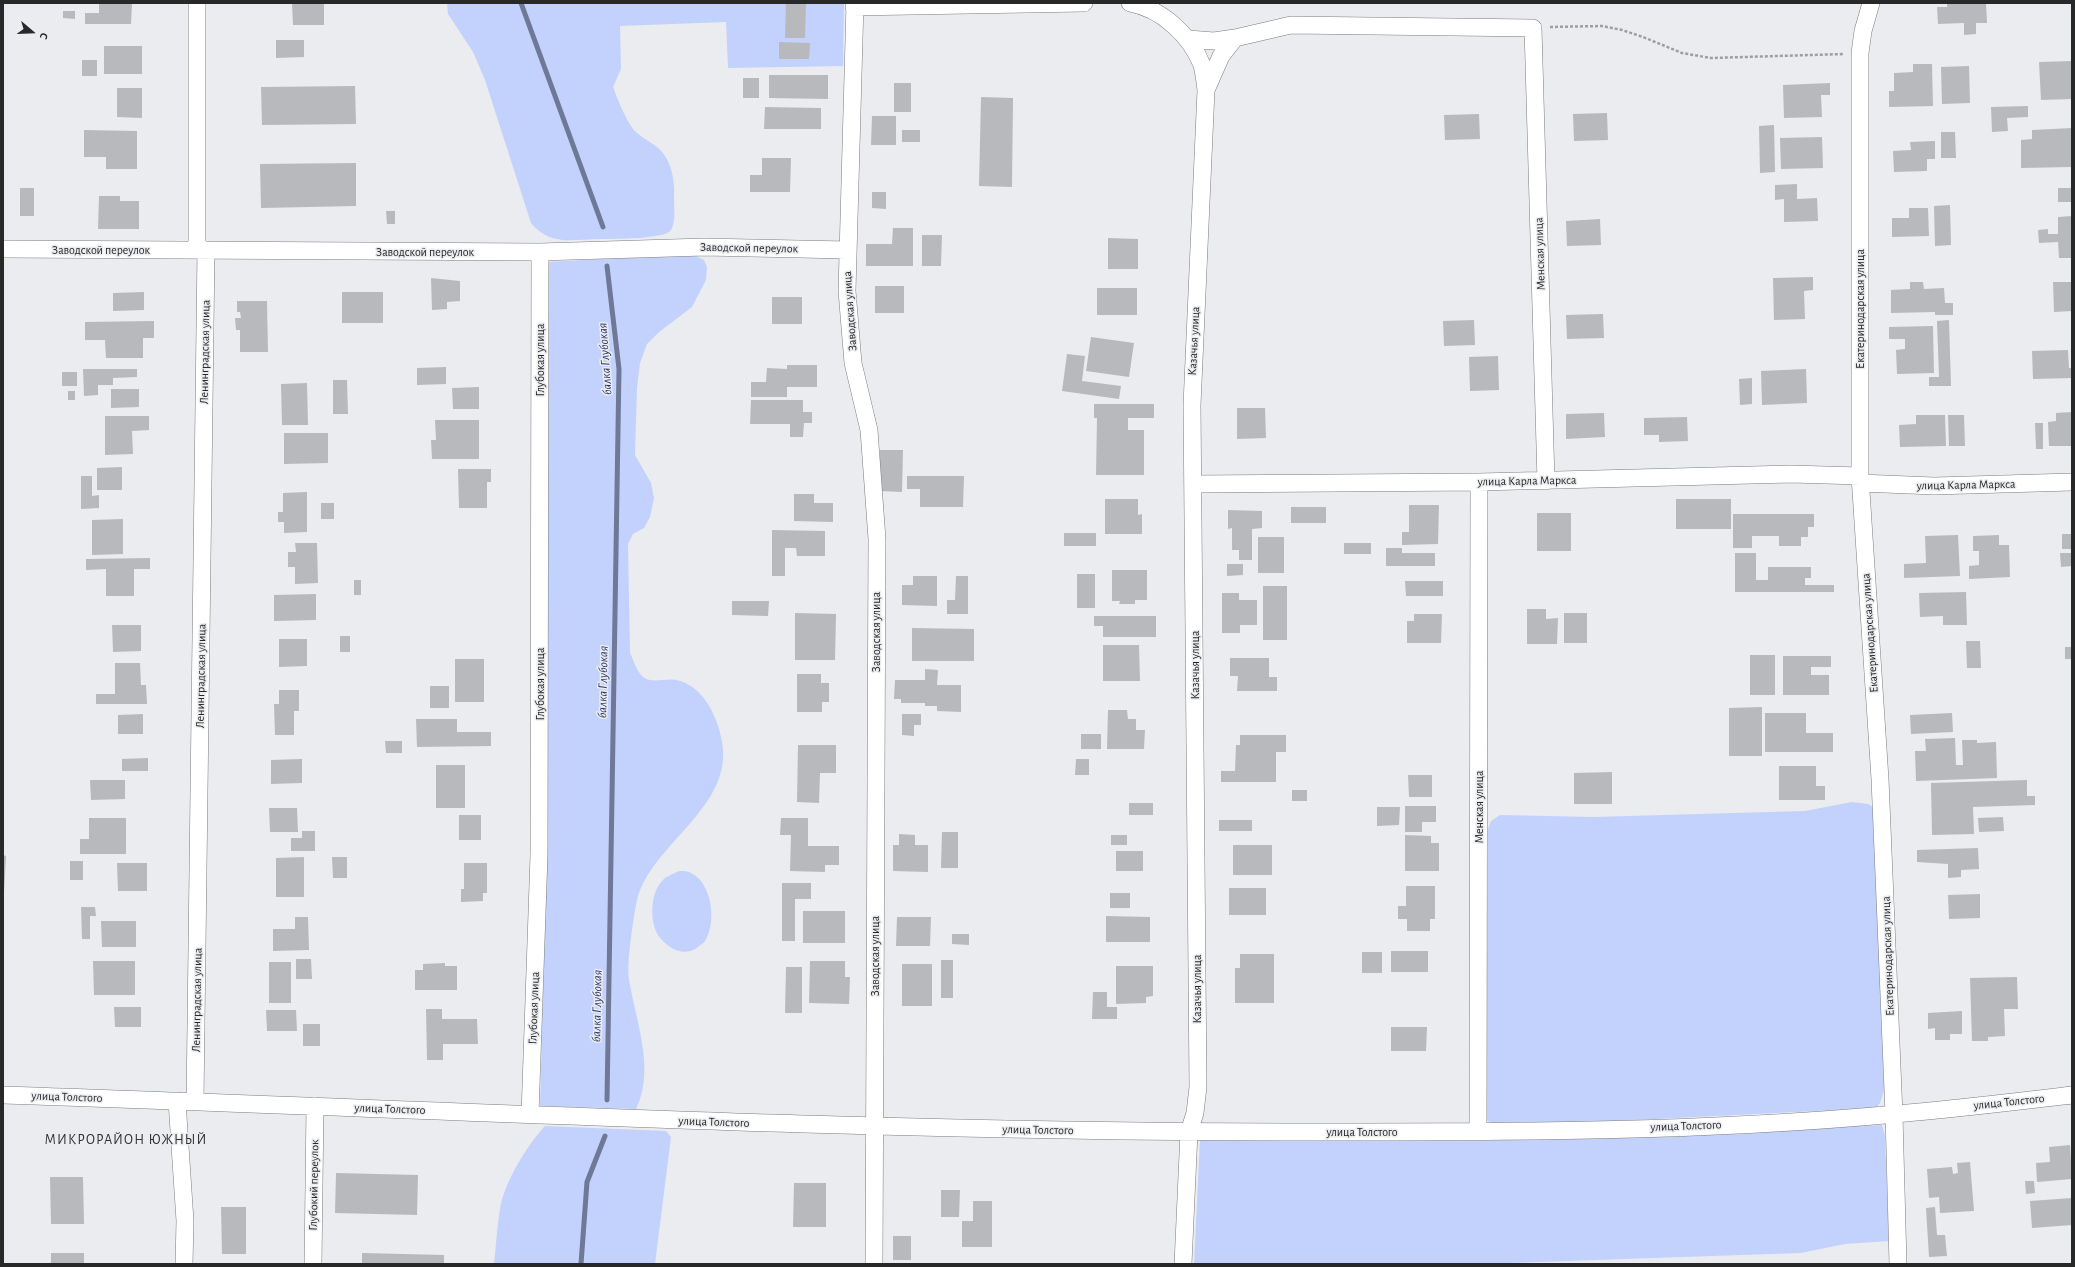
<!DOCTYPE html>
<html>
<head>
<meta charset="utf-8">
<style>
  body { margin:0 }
  #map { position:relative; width:2075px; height:1267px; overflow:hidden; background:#ebecef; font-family:"Alegreya Sans",sans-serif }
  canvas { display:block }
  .frame { position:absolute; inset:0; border:4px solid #282829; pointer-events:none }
  .north { position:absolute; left:12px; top:12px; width:40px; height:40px; -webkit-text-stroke:3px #ebecef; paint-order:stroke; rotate:109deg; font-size:11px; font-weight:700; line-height:16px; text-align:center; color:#282829 }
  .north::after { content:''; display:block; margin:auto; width:14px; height:18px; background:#282829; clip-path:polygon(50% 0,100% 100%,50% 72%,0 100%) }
</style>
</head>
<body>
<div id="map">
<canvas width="2075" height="1267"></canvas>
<div class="frame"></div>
<div class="north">С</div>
</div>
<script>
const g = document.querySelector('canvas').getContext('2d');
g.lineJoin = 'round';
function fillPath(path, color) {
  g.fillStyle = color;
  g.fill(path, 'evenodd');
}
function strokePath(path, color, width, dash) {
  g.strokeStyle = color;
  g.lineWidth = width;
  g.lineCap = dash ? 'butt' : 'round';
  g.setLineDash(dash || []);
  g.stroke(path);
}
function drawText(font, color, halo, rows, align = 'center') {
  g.font = font + ' "Alegreya Sans",sans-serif';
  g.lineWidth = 3;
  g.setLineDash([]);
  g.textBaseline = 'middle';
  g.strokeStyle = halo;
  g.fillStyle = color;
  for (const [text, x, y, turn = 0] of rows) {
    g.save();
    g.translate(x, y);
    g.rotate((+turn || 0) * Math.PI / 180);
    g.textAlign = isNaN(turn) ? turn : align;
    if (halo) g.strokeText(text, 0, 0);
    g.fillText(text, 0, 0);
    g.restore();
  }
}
fillPath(new Path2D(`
  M447,3h397l-1,63 -115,2 -2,-46 -106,4 1,43 -8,18c5,13 14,37 24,46 8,7 20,12 26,20 9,12 12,29 11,44 0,10 2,24 -3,33 -5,9 -58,9 -70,9 -29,0 -50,8 -70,-16l-46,-143 -12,-28 -25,-38z
  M692,254l12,6 3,7 -1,13 -14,27 -34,26 -11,11 -7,19 -3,25 -2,67 16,28 3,15 -4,19 -6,11 -11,6 -5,10 2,109c4,8 6,17 13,24 9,7 22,1 33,3 27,5 42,37 46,62 12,65 -71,102 -85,158 -3,14 -11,65 -8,79 6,40 27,90 7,130l-96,-3 8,-316 -1,-528z
  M1852,802l16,2 5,3 12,281 -5,15 -4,5 -260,13 -122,3 -8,-4 2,-291 3,-8 9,-6 93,2 212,-6z
  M679,871c3,0 9,0 12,2 21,10 26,49 14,68 -1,2 -5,4 -7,6 -13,10 -27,3 -37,-8 -12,-13 -12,-46 2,-59 3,-4 11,-6 16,-9z
  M1882,1125l3,11 4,105 -44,3 -44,9 -322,11h-285l6,-124 276,1z
  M545,1126l121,5 5,6 -16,127h-161c2,-18 3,-37 6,-55 4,-26 27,-64 45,-83z`), '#c3d2fc');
strokePath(new Path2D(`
  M521,3l82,224
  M607,1100l12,-731 -12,-103
  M581,1264l6,-82 18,-46`), '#6f7896', 5);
fillPath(new Path2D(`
  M786,3h20l-1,35h-20z
  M1947,3h39l1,20h-11v11l-12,1v-12l-26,1 -1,-17h10z
  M99,4h33l-1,20h-46v-11h14z
  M292,4h32v21h-31z
  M63,11h12v8l-12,-1z
  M276,40h28v17l-28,1z
  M779,42l31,1 -1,16h-30z
  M104,46h38v28h-38z
  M82,60h15v16h-15z
  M2072,61v38l-31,1 -2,-38z
  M1913,64h19l1,42 -44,1v-16h5v-18l19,-1z
  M1969,66l1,37 -28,1 -1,-37z
  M769,75h59v24l-59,-1z
  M743,78h16v20h-16z
  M894,83h17v29h-17z
  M1830,83v12h-9l1,22 -38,1 -1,-33z
  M355,86l1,38 -94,1 -1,-38z
  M117,88h25v30l-25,-1z
  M981,97l32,1 -1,89 -33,-1z
  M2028,106v11l-21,1 1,13 -16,1 -1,-25z
  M765,107l56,1v21h-57z
  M1607,113l1,27 -34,1 -1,-27z
  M1479,114l1,25 -35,1 -1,-25z
  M872,116h24v29h-25z
  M1774,125l1,47 -15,1 -1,-47z
  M2072,128v39l-51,1v-28l11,-1v-9z
  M84,130l53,1v38h-31v-12h-22z
  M902,130h18v12h-18z
  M1941,132h14l1,26h-15z
  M1822,137l1,31 -42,1 -1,-31z
  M1935,141v18h-8v12l-33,1 -1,-21 18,-1 -1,-8z
  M762,158h29l-1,34h-40v-17h12z
  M356,163v43l-95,2 -1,-44z
  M1797,184v15l20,-1 1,23 -34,1v-23l-9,1v-15z
  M20,188h14v28h-14z
  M2058,188h14v14h-14z
  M872,192h14v17l-14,-1z
  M99,196h21v5h19v28h-41z
  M1950,205l1,40 -16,1 -1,-40z
  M1909,208h19l1,28 -37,1v-19h17z
  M386,211h9v13h-8z
  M2072,216v42h-13l-1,-16 -19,1 -1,-13 10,-1v5h10v-17z
  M1600,219l1,26 -34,1 -1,-25z
  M893,228h20v38h-47v-22h26z
  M922,235h20l-1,31h-19z
  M1108,238l30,1v30h-30z
  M1813,277v13l-9,1 1,28 -31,1 -1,-42z
  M431,278l29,3v20l-13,1v7l-15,1z
  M1910,282h13l1,7 20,-1 1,15h8v12h-18v-3l-44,1v-23l19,-1z
  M2053,282h19v29l-18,1z
  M875,286h29v27h-29z
  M1097,288h40v27h-40z
  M144,292v18l-31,1v-18z
  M342,292h41v31h-41z
  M772,297h30v27h-30z
  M237,301h30l1,51h-28v-22h-4l-1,-12h6l-1,-6h-3z
  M1603,314l1,24 -37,1 -1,-24z
  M1474,320l1,25 -31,1 -1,-25z
  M1949,320l2,66h-22v-9h10l-2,-56z
  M154,321v17h-11v20h-37l-1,-18h-20v-18z
  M1933,326l1,47 -37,1 -1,-24 9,-1v-10h-16v-12z
  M1091,337l43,6 -5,34 -43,-6z
  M2068,350l1,18h3v10l-39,1 -1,-28z
  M1067,354l18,2 -3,25 39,5 -2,13 -57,-8z
  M1498,356l1,34 -29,1 -1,-34z
  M787,365h30v22h-30v10h-36v-15h15l1,-14 20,1z
  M446,367v17l-29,1v-17z
  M83,369h54v8l-24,1v7h-15v10l-14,1z
  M1806,369l1,34 -45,2 -1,-34z
  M62,372h15v14h-15z
  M1752,378v26l-12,1 -1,-26z
  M333,380h14l1,34h-15z
  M307,383l1,42h-26l-1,-41z
  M479,387v22h-26l-1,-21z
  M111,389h28v18l-28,1z
  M68,391h7v9h-7z
  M751,400h52v12h9v11h-8l-1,14h-13v-13h-40z
  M1094,404h60v14h-26v12h16v45h-48l1,-57h-3z
  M1237,408h28l1,30 -29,1z
  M2072,412v34h-23l-1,-24 8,-1v-8z
  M1604,413l1,24 -39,2v-25z
  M1916,415h29l1,31 -46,1 -1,-22 17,-1z
  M1948,415h16l1,31h-16z
  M105,416h44v14l-17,1 1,23 -28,1z
  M1687,417l1,24 -29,1v-7h-15v-17z
  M435,420h44v39h-47l-1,-19h5z
  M2035,423h8v26h-7z
  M284,433h44v30l-44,1z
  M880,450h23l-1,42 -23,-1z
  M122,467v23h-25v-22z
  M458,469h33v13h-4v26h-28z
  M81,476h11v20l7,-1v13l-18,1z
  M907,476h57l-1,31h-43v-18h-13z
  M307,492v40l-23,1v-11h-6v-10h5v-19z
  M794,494h20v9h19v19l-39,-1z
  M1105,499h33v16l4,-1v20h-37z
  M1676,499h55v30h-55z
  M321,503h13v16h-13z
  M1409,505h30l-1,39 -36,1v-13h7z
  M1291,507h35v16h-35z
  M1228,510l34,1v17l-10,1v31h-13v-10h-7v-22l-4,1z
  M1537,513h34v38h-34z
  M1733,514h81v13h-6v10h-7v9h-22v-10h-27v12h-19z
  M123,519v35l-31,1v-35z
  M772,530l53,1v25h-28l-1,-8h-11v28h-13z
  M1064,533h32v13h-32z
  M2062,534h10v15h-10z
  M1958,535l2,41 -56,2v-14l22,-1 -1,-27z
  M1999,535v10h10l1,32 -41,2v-13l10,-1v-14h-6v-15z
  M1258,537h26v36h-26z
  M295,543h22l1,40 -23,1v-17h-7v-15h8z
  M1344,543h27v11h-27z
  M1386,548h16v5h33v13h-49z
  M1735,553h21v27h12v-13h43v11h-6v7h29v7h-99z
  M2060,553h12v13l-11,1z
  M150,558v11h-16v27h-28v-27l-20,1v-11z
  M1227,564h16v11l-16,1z
  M1112,570h35v30h-12v4h-16l1,-3h-8z
  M1077,574h18v34h-18z
  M913,576h24v30l-35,-1v-20h11z
  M956,576h12v38h-21v-14h8z
  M354,580h7v15h-7z
  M1405,581h38v15h-37z
  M1263,586h24v54h-24z
  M1966,592l1,33h-24v-9l-23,1 -1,-24z
  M1222,593h17v7h18v25h-17v8h-18z
  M316,594v26l-42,1v-26z
  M732,601h37l-1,15 -36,-1z
  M1527,609h19v10l12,-1 -1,26h-30z
  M795,613l41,1 -1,46h-40z
  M1564,613h23v30h-23z
  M1414,614h28l-1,29h-34v-22h7z
  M1094,616h62v21h-53v-11h-9z
  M112,625h29v26l-28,1z
  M912,628l62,1v32h-62z
  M340,636h10v16h-10z
  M279,639h28v27l-28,1z
  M1966,641h14l1,27h-14z
  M1103,645h36l1,36h-37z
  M2065,647h7v12h-7z
  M1750,655h25v40h-25z
  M1783,656h48v11h-20v8h18v20h-46z
  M1230,658h39v19h8v14h-40l1,-15h-8z
  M455,659h29v43h-29z
  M115,663h25l1,22h5l1,19h-51v-10h19z
  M925,669l13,1 -1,15h24v27l-24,-1v-5h-12v-3h-24v-4h-7l1,-19h30z
  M797,674h24v9h8v19h-7v10h-25z
  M430,686h19v22h-19z
  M279,690h20v21h-5v24h-19l-1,-31h5z
  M1762,707v49h-33v-48z
  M1108,710h19l1,9h8v11h9l-1,19h-37z
  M1765,713h41v20h27v19h-68z
  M1952,713l1,19 -42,2 -1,-19z
  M143,714v20h-25v-19z
  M902,714h19v11h-7v11l-12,-1z
  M416,719h41v13h34v14l-74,1z
  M1081,734h20v15h-20z
  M1240,735h46v17h-10v30h-55v-11h14l1,-26h4z
  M1955,738l1,27h7l-1,-25h15v3l19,-1 1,36 -81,3 -1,-30h11l-1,-12z
  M385,741h17v12h-16z
  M798,745h38v28h-16l-1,30 -22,-1z
  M148,758v13h-26v-12z
  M302,759v24l-31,1v-24z
  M1076,759h13v16h-14z
  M436,765h29v43h-29z
  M1779,766h37v20h9v14h-46z
  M1612,772v32h-38v-31z
  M1408,775h24v22h-23z
  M90,780h35v19l-34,1z
  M2027,780v16h8v9l-62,2 1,27 -42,1 -1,-52z
  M1292,790h15v11h-15z
  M1129,803h24v12h-24z
  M1405,806h31v16h-14v10h-17z
  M1377,807h23l-1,18 -22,1z
  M269,808h28l1,24h-28z
  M459,815h22v25h-22z
  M2003,817l1,14 -25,1 -1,-14z
  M89,818h37v36h-46v-15h9z
  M781,818h27v28h31v19h-14v7l-35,-1 1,-36h-11z
  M1219,820h33v11h-33z
  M302,831h13v20h-24v-13h11z
  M942,832h16v36h-17z
  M899,834l16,1v10h13v27l-35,-1v-26h6z
  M1111,835h16v10h-16z
  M1405,835l26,1v7h8v28h-34z
  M1233,845h39v30h-39z
  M1978,848l1,21 -18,1v7l-13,1v-14l-31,-2v-12z
  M1116,851h27v20h-27z
  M3,855l3,1 -2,37h-1z
  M304,857v40h-28v-39z
  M332,857h15v21h-14z
  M70,861h13v19h-13z
  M117,863h30v28h-29z
  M464,863h23v30h-4v8l-22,1v-13h3z
  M782,883h29v16h-16v42h-13z
  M1406,886h29v33h-5v12h-23v-12h-9v-13h8z
  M1229,888h37v27h-37z
  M1110,893h20v15h-20z
  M1980,894v24l-31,1 -1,-24z
  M81,907h14l1,9h-6v23h-8z
  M803,911h42v32h-42z
  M1106,916l44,1v25h-44z
  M295,917h13l1,33 -36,1v-22h22z
  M897,917h34l-1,29h-34z
  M101,921h35v26h-34z
  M952,934h17v11l-17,-1z
  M1391,951h37v21h-37z
  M1362,952h20v21h-20z
  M1240,954h34v49h-39v-35h5z
  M296,959h15l1,20h-16z
  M941,960h12v38h-12z
  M93,961h42v34h-41z
  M810,961h35v16h5l-1,27 -40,-1z
  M269,962h22v41h-22z
  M445,963v3h12v24h-42v-20h8v-6z
  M902,964h30v42h-30z
  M1116,966h37v30l-7,1v6l-30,1z
  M786,967h16v46h-17z
  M2017,977l1,32h-14l1,27 -17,1v4h-16l-2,-63z
  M1093,992h14v15h10v12h-25z
  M114,1007h27v20h-26z
  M426,1009h16v10h35l1,25h-35v16h-16z
  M266,1010h30l1,21h-30z
  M1962,1011v23h-12v6h-15v-12l-7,1v-16z
  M303,1024h17v22h-17z
  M1391,1027h36l-1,24h-35z
  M2070,1145l2,34 -35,3 -1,-19 14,-1 -1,-15z
  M1970,1162l4,49 -34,2 -1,-16 -10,1 -2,-29 25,-2 1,7 5,-1 -1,-10z
  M336,1173l82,2 -1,40 -82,-2z
  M50,1177h33l1,47h-33z
  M2025,1181h9l1,12 -9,1z
  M794,1183h32v44h-33z
  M941,1190h19l-1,27h-18z
  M2072,1198v27l-40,3 -2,-27z
  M973,1201h19v46h-30v-26h11z
  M221,1207h25v47h-24z
  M1935,1207l2,28h8l2,21 -18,1 -3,-49z
  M893,1236h18v24h-18z
  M51,1253h33v11h-33z
  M362,1253l82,2v9h-82z`), '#b8b9bc');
const minor = new Path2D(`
  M197,3v247
  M855,3l-8,288 6,72 16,67 8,109 -3,725
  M1130,3c32,6 60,32 72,62 2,8 3,17 4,25l-14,315 6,682 -3,26 -6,19 -6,132
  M1871,3l-8,28 -3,22v423l20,303 14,336 4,149
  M854,7l230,-4
  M1188,39l26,2 21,-3 56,-13 242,3 13,453
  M1206,90l15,-34 14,-18
  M3,249l537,3 164,-5 143,3
  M1860,483l74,3 138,-4
  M1194,484l285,-2 312,-8 69,2
  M3,1095c427,14 853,37 1280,37 204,0 409,1 613,-18 59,-5 117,-12 176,-19
  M177,1101l8,120 -1,43
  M195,1102l11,-852
  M530,1115l9,-260 1,-603
  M1478,1132l1,-650
  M313,1264l2,-158`);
strokePath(minor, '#7b7c7e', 18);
strokePath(new Path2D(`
  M1550,27l52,-1 20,4 21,7 39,16 29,5 133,-4`), '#9d9ea0', 2.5, [3, 2]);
strokePath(minor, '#fff', 17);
drawText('12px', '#282829', '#ebecef', [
  ["Заводской переулок",749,248,1],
  ["Заводской переулок",101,250],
  ["Заводской переулок",425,252],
  ["Менская улица",1540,254,-92],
  ["Екатеринодарская улица",1860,309,-90],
  ["Заводская улица",850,311,-94],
  ["Казачья улица",1194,341,-87],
  ["Ленинградская улица",205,352,-89],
  ["Глубокая улица",540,360,-90],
  ["улица Карла Маркса",1527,481,-1],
  ["улица Карла Маркса",1966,485,-1],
  ["Заводская улица",876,632,-90],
  ["Екатеринодарская улица",1870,633,-94],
  ["Казачья улица",1195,665,-90],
  ["Ленинградская улица",201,676,-89],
  ["Глубокая улица",540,684,-90],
  ["Менская улица",1479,807,-90],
  ["Заводская улица",875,956,-90],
  ["Екатеринодарская улица",1888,956,-92],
  ["Казачья улица",1197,989,-90],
  ["Ленинградская улица",197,1000,-89],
  ["Глубокая улица",534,1008,-88],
  ["улица Толстого",67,1097,2],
  ["улица Толстого",2009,1102,-6],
  ["улица Толстого",390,1109,2],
  ["улица Толстого",714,1122,2],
  ["улица Толстого",1686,1126,-2],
  ["улица Толстого",1038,1130,1],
  ["улица Толстого",1362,1132],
  ["Глубокий переулок",314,1185,-89]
]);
drawText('italic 13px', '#28366b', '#ebecef', [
  ["балка Глубокая",605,359,-94],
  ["балка Глубокая",603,682,-89],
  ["балка Глубокая",597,1006,-89]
]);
g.letterSpacing = '1px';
drawText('14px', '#313234', '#ebecef', [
  ["МИКРОРАЙОН ЮЖНЫЙ",126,1140]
]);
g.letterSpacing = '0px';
</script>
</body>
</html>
